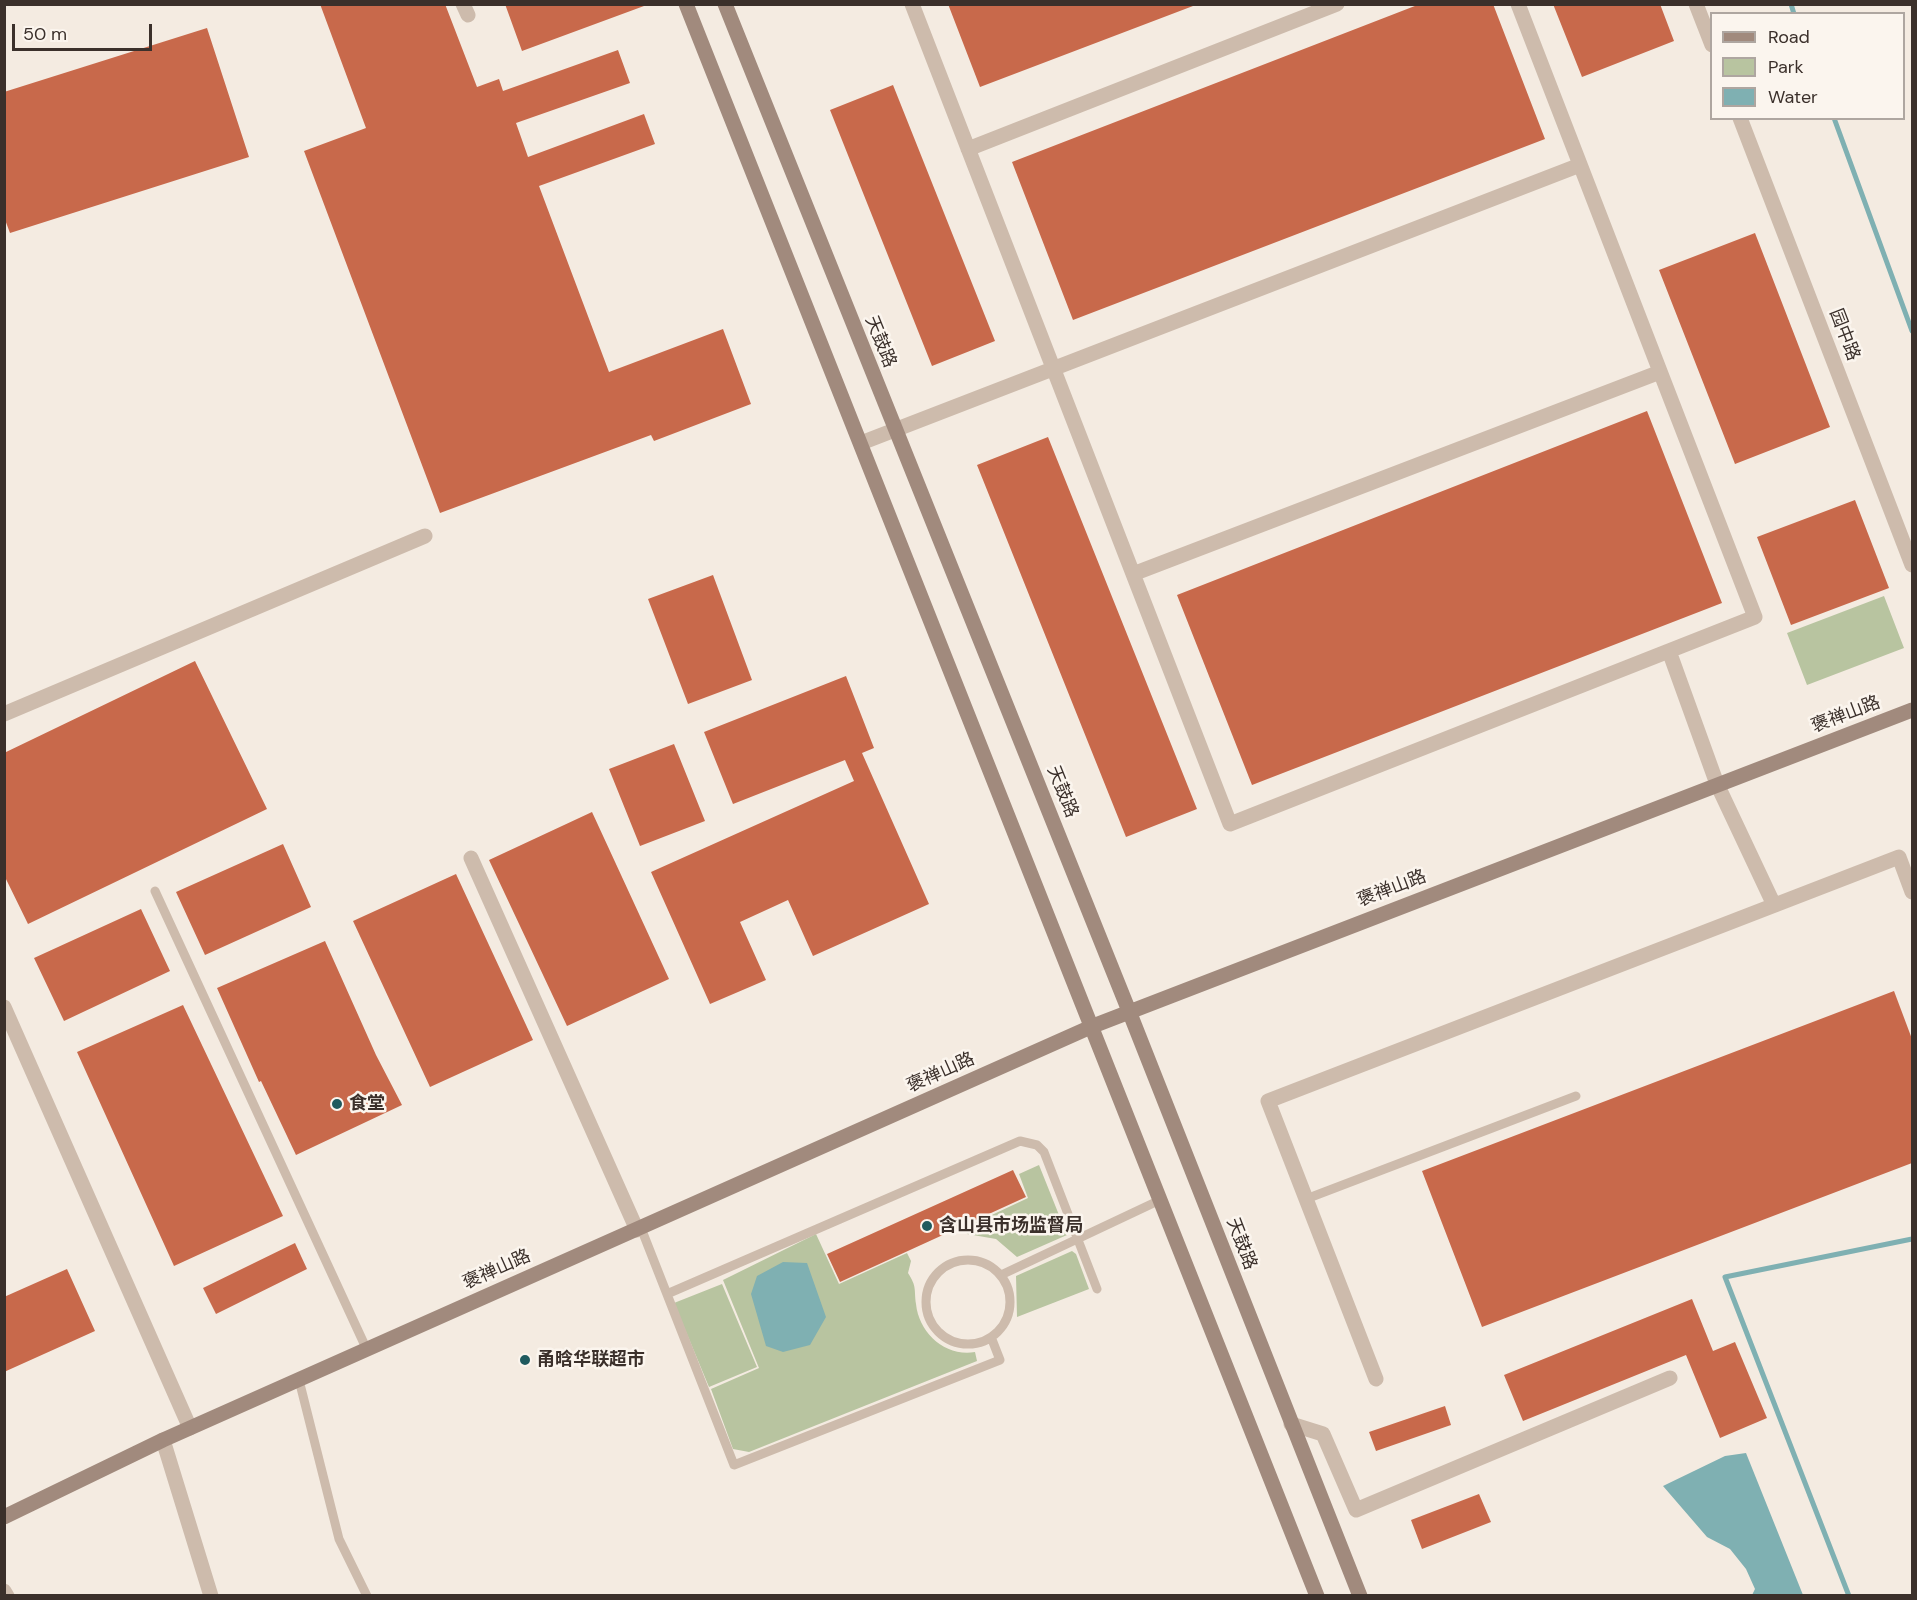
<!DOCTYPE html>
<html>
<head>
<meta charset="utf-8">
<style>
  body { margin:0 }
  #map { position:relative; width:1917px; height:1600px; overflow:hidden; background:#f4ebe1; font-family:"DM Sans",sans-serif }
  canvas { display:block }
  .frame { position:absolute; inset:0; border:6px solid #3b302b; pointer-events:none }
  .legend { position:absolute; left:1710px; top:12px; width:195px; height:108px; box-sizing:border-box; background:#fbf5ee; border:2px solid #aea6a0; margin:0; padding:8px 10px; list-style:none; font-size:18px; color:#3b302b }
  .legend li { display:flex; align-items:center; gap:12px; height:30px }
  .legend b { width:30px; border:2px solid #aea6a0 }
  .scale { position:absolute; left:12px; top:24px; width:140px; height:27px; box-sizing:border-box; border:3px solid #3b302b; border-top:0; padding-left:8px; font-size:18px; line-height:21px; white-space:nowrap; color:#3b302b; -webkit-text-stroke:4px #fbf5ee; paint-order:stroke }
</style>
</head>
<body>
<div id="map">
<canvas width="1917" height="1600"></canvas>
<div class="frame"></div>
<ul class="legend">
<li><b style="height:8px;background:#a18a7d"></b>Road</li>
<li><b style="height:16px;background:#b8c4a0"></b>Park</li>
<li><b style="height:16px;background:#7fb0b2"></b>Water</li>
</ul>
<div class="scale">50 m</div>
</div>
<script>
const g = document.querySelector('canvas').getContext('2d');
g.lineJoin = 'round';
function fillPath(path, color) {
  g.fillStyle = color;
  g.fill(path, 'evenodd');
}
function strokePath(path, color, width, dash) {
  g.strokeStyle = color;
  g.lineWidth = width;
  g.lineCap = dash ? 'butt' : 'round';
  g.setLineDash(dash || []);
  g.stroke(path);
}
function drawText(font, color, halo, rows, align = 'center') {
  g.font = font + ' "DM Sans","Noto Sans SC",sans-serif';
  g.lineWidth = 5;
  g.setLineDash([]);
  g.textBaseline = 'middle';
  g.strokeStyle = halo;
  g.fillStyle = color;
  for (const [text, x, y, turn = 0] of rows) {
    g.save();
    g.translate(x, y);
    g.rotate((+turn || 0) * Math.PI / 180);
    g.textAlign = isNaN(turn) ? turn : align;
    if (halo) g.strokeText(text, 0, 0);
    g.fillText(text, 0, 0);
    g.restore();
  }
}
fillPath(new Path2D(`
  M1884,596l20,52 -97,37 -20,-52z
  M1039,1165l28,70 -50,22 -21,-18 -29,-5 -3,-6 64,-30 -9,-24z
  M816,1234l23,50 68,-31 4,8 -3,12c9,14 6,16 8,31 3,29 29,53 59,48l2,9 -228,91 -16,-3 -22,-60 48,-21 -36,-88z
  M1072,1251l4,3 13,35 -72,28 -1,-41z
  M722,1284l35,83 -48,20 -35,-84z`), '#b8c4a0');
fillPath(new Path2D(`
  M783,1262l24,1 19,54 -16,28 -27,7 -17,-6 -15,-52 6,-18z
  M1746,1453l57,142h-51l3,-6 -9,-20 -16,-20 -23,-12 -44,-51 62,-30z`), '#7fb0b2');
strokePath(new Path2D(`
  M1791,4l3,10
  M1834,118l78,213
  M1849,1596l-124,-319 187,-38`), '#7fb0b2', 5);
fillPath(new Path2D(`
  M320,4h125l32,83 22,-8 4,12 115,-41 12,33 -114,40 12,34 116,-43 11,30 -116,42 70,186 114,-43 28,75 -97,37 -3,-6 -211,78 -136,-362 62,-23z
  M505,4h138l1,2 -122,45z
  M948,4h245v2l-213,81z
  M1420,4h73l52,135 -472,181 -61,-158z
  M1553,4h107l14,37 -92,36z
  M207,28l42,129 -239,76 -6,-16v-125z
  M893,85l102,256 -63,25 -102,-256z
  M1755,233l75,194 -95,37 -76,-194z
  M1647,411l75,192 -470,182 -75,-190z
  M1048,437l149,372 -71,28 -149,-372z
  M1855,500l34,88 -98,37 -34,-88z
  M713,575l39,105 -64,24 -40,-105z
  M195,661l72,148 -239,115 -24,-49v-122z
  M846,676l28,72 -12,5 67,151 -116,52 -25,-56 -48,22 26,58 -56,24 -59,-132 203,-91 -9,-21 -112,44 -29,-72z
  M674,744l31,77 -65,25 -31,-77z
  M592,812l77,167 -102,47 -78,-166z
  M283,844l28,63 -106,48 -29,-63z
  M456,874l77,166 -103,47 -77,-166z
  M141,909l29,62 -106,50 -30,-63z
  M325,941l51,114 26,50 -106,50 -35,-74 -2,1 -42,-94z
  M1894,991l18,48v124l-430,164 -60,-156z
  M183,1005l100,211 -109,50 -97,-214z
  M1013,1170l13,27 -186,85 -13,-28z
  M295,1243l12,26 -91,45 -13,-26z
  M67,1269l28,62 -91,41v-75z
  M1692,1299l21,52 22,-9 32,76 -47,20 -34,-83 -163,66 -19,-46z
  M1445,1406l6,19 -75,26 -7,-19z
  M1479,1494l12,28 -69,27 -11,-29z`), '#c8694b');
strokePath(new Path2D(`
  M155,891l212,459
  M1306,1199l270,-103
  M641,1228l93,237 266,-105 -9,-23
  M926 1302a42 42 0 1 1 84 0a42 42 0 1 1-84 0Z
  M1001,1275l159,-75
  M667,1294l353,-153 17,4 7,7 53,137
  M299,1380l40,159 28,57`), '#cdbbac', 9);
strokePath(new Path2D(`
  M463,4l5,11
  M912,4l318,820 525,-207 -237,-613
  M1696,4l16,41
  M1740,118l172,447
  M968,149l369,-145
  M861,443l719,-278
  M1133,574l527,-202
  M1669,651l48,133 57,121
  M4,714l421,-178
  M471,858l166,372
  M4,1007l186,421
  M1376,1379l-108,-278 631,-244 13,35
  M1291,1424l32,10 33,76 314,-132
  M163,1440l48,156
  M4,1591l3,5`), '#cdbbac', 15);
strokePath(new Path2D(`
  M686,4l631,1592
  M725,4l404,1007 231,585
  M4,1517l159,-77 930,-414 819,-316`), '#a18a7d', 15);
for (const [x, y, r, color] of [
  [337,1104,6,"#1f5a5e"],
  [927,1226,6,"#1f5a5e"],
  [525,1360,6,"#1f5a5e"]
]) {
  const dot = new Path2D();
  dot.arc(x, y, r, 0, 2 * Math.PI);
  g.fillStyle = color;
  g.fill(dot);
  strokePath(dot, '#fbf5ee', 2);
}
drawText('18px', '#3b302b', '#fbf5ee', [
  ["园中路",1844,335,69],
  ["天鼓路",880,342,68],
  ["褒禅山路",1846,715,-21],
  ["天鼓路",1062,792,68],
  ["褒禅山路",1392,889,-21],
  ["褒禅山路",941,1073,-24],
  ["天鼓路",1241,1244,69],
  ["褒禅山路",497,1270,-24]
]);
drawText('bold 18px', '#3b302b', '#fbf5ee', [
  ["食堂",349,1104],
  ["含山县市场监督局",939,1226],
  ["甬晗华联超市",537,1360]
], 'left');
</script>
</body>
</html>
